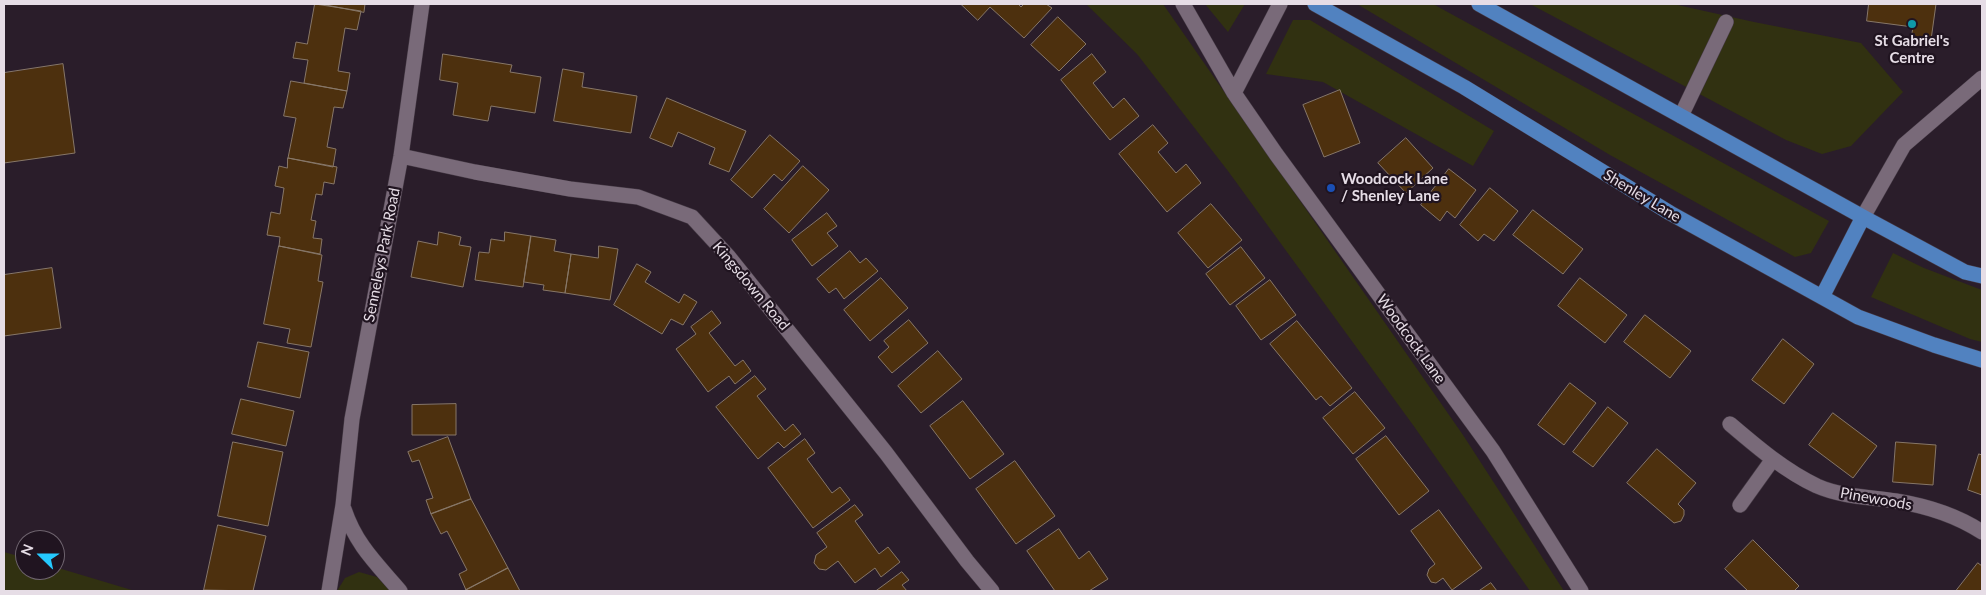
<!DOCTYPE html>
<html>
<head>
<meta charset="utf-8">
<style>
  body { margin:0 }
  #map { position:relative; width:1986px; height:595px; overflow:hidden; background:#2a1d2a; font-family:Lato,sans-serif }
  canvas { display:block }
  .frame { position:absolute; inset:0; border:5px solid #e6dde6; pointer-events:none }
  .north { position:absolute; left:15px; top:530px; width:50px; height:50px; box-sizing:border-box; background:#201420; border:1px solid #6f646f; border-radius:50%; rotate:292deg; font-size:14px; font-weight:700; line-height:20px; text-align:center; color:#e6dde6 }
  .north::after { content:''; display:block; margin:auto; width:18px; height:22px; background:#25c9fe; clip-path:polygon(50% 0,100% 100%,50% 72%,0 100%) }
</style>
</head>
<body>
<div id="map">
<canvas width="1986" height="595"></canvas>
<div class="frame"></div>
<div class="north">N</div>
</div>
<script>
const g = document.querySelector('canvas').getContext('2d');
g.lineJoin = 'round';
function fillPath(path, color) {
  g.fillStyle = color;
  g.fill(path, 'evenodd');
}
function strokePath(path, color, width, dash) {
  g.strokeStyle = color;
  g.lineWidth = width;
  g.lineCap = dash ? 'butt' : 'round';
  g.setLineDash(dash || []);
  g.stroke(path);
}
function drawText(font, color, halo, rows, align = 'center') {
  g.font = font + ' Lato,sans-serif';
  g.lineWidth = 4.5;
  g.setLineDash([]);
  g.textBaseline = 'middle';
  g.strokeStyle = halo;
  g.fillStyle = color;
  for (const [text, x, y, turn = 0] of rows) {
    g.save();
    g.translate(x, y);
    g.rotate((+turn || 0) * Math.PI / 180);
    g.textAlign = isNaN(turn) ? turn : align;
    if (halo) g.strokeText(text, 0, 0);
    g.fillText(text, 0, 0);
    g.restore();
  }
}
fillPath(new Path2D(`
  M1086,4h77l300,431 101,156h-34l-117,-166 -185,-254 -91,-117z
  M1205,4h40l-17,28z
  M1357,4h76l396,217 -18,32 -16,4 -185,-102z
  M1530,4h143l81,18 107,21 42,49 -52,54 -29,8 -36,-14z
  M1293,20h17l184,111 -21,35 -150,-84 -57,-8z
  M1893,253l31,15 58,22v52l-12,-3 -99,-42z
  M4,552l21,6v12h30v-3l80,24h-131z
  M359,572l18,5 13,14h-53l8,-13z`), '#313111');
const building = new Path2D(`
  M315,4l46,7 -4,19 -12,-2 -7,43 12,2 -3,18 -43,-8 4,-23 -15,-2 3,-16 11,2z
  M321,4h44l-1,8z
  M961,4h57l3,3 3,-3h22l6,4 -28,30 -34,-31 -12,13z
  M1869,4h67l-6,43 -20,-2 3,-18 -46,-6z
  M1058,17l28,27 -27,27 -28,-26z
  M443,54l69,11 -2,7 31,5 -6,36 -44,-7 -3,15 -35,-6 5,-32 -18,-3z
  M1092,54l14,18 -13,11 20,25 11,-10 15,18 -29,24 -49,-60z
  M63,64l12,89 -71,10v-90z
  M563,69l21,4 -2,14 55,9 -6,37 -77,-12z
  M291,81l56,10 -4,17 -9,-1 -7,40 9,2 -3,18 -45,-9 8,-40 -12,-2z
  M1340,90l20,53 -36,14 -21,-52z
  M667,98l79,33 -17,41 -20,-8 6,-16 -37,-16 -6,15 -22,-9z
  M1153,125l15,18 -10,9 18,21 10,-9 15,19 -34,29 -48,-58z
  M770,135l30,26 -18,20 -8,-7 -22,24 -21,-18z
  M1406,138l27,30 -27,25 -28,-30z
  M288,158l49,9 -3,17 -10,-2 -2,13 -6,-1 -5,26 5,1 -3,17 9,1 -2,15 -41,-8 1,-9 -13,-2 4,-23 9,2 4,-26 -9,-2 4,-20 8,2z
  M803,166l26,24 -40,43 -25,-24z
  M1449,169l27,21 -21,28 -8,-7 -7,10 -19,-16z
  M1490,188l28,23 -24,30 -10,-7 -6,7 -18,-16z
  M1211,204l31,36 -34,28 -30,-35z
  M1533,210l50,39 -20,25 -50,-39z
  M827,213l10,13 -10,7 11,13 -26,20 -20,-26z
  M439,232l22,5 -2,8 12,2 -8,40 -52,-10 7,-36 19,4z
  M505,232l26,4 -8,51 -48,-7 4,-28 10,1 2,-14 13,2z
  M531,236l25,4 -2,11 17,3 -6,39 -22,-3 1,-5 -20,-3z
  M279,246l43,9 -4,26 5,1 -12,65 -24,-4 3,-14 -26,-5z
  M599,246l19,3 -8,51 -45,-7 6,-39 27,4z
  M1241,247l24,31 -35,27 -24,-31z
  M850,251l10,12 6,-5 12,13 -34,28 -8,-11 -7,5 -12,-14z
  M637,264l14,8 -6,10 34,21 5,-9 13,8 -14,23 -12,-6 -9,15 -48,-29z
  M52,268l9,60 -57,8v-61z
  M881,278l27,30 -38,33 -26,-31z
  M1580,278l47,37 -22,28 -47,-37z
  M1270,280l26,35 -35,25 -25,-34z
  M712,311l9,12 -12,10 26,33 8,-6 8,11 -16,13 -6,-8 -21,16 -32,-43 20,-15 -5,-7z
  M1645,315l46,36 -21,27 -46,-36z
  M909,320l19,23 -36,30 -14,-16 11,-10 -5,-6z
  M1297,321l55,67 -22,18 -9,-10 -5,4 -46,-56z
  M1783,339l31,25 -30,40 -32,-24z
  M258,342l51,10 -9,46 -52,-11z
  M938,351l24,28 -41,34 -23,-27z
  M755,376l11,13 -9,7 28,35 8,-7 8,10 -17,14 -6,-6 -20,17 -42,-52z
  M1570,383l26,20 -32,42 -26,-20z
  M1355,392l30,36 -32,26 -30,-36z
  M241,399l53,12 -8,35 -54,-12z
  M963,401l41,53 -34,25 -40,-53z
  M456,404v31h-44v-30z
  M1608,407l20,16 -35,44 -20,-15z
  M1833,413l44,33 -24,32 -44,-33z
  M1386,436l43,55 -30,24 -43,-56z
  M448,437l23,62 -40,15 -5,-14 7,-2 -14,-38 -7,2 -4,-10z
  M805,439l10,14 -8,6 25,34 8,-6 10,13 -37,28 -45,-60z
  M233,442l50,10 -15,74 -50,-10z
  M1896,442l40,3 -3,40 -40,-3z
  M1657,449l39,34 -18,21 6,6v5l-3,6 -7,2 -47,-40z
  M1979,454l3,1v40l-14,-5z
  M1015,461l40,55 -39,28 -40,-55z
  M471,499l37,69 -42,22 -7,-16 8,-4 -20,-39 -6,3 -10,-20z
  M855,505l8,10 -8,6 24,33 9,-7 12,15 -19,15 -6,-9 -20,15 -17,-22 -12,9 -7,-1 -5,-6 2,-8 11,-8 -10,-14z
  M1439,510l43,58 -30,22 -9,-12 -7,5 -5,-1 -4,-7 2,-6 6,-5 -24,-33z
  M218,525l48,11 -13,55 -49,-1z
  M1059,529l20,30 10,-8 19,28 -19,12h-34l-28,-40z
  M1753,540l46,46 -5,5h-46l-23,-22z
  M1978,563l4,3v25h-26z
  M508,568l12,23h-53l-1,-1z
  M902,572l7,8 -7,5 5,6h-31z
  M1491,583l6,8h-18z`);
fillPath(building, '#4d300e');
strokePath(building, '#877768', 1);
const minor = new Path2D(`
  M1183,4l51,89 42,61 217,297 88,140
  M1234,93l46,-89
  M1681,116l45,-94
  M401,156l74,16 95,17 68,8 54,20 36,39 158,197 81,108 25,30
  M1863,217l41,-72 78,-67
  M1730,424c27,23 55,47 87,62 25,11 53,11 79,15 31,5 60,14 86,31
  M1740,505l33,-46
  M344,509c12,36 33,55 56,82
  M329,591l14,-86 9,-86 49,-263 21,-152`);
const major = new Path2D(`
  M1315,4l149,83 206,126 188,104 76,28 48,15
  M1479,4l384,213 102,55 17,4
  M1822,297l41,-80`);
strokePath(minor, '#453a45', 16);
strokePath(major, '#453a45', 16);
strokePath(minor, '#796a79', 15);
strokePath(major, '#5182c0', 15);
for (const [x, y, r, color] of [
  [1912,24,5,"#0f9aa8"],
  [1331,188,5,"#1a4fb4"]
]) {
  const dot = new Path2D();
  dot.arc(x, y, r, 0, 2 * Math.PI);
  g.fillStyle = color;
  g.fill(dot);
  strokePath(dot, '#201420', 2);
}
drawText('bold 15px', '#e6dde6', '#201420', [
  ["St Gabriel's",1912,41],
  ["Centre",1912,58],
  ["Woodcock Lane",1341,179,"left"],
  ["/ Shenley Lane",1341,196,"left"]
]);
drawText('15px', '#e6dde6', '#201420', [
  ["Shenley Lane",1642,196,31],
  ["Senneleys Park Road",382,255,-79],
  ["Kingsdown Road",751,286,50],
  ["Woodcock Lane",1411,339,54],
  ["Pinewoods",1876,499,10]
]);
</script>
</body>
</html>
